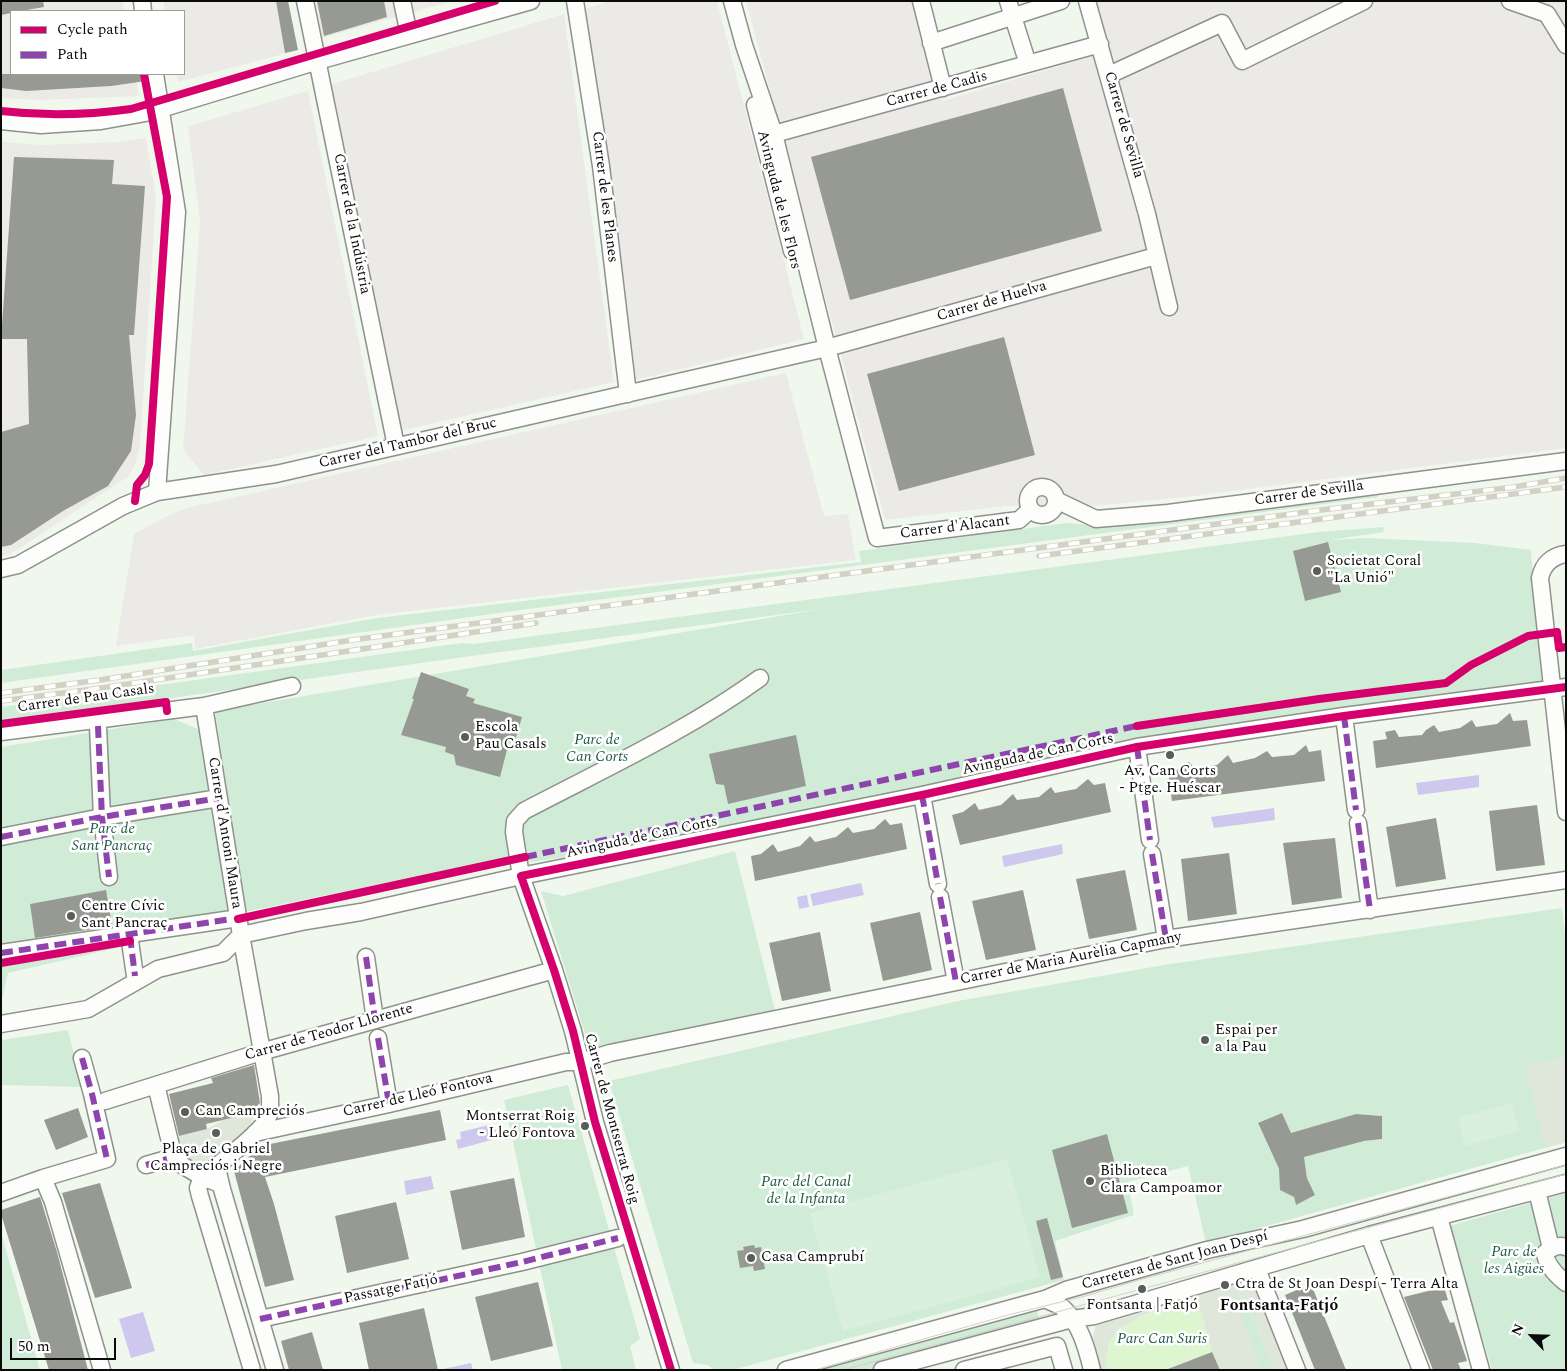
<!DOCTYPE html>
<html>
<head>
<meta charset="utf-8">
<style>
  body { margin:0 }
  #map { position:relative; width:1567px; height:1371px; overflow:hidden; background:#f0f8ed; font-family:Spectral,serif }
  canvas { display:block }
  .frame { position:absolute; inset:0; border:2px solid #0a0a0a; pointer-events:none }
  .legend { position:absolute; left:10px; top:10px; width:175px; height:65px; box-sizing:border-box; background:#fff; border:1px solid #9d9d9d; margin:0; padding:6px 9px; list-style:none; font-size:15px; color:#0a0a0a }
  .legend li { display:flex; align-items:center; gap:10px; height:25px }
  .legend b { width:25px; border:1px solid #9d9d9d }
  .north { position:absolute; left:1507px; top:1311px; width:50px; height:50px; -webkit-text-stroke:4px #fff; paint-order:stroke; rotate:294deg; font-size:14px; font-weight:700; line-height:20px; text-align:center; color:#0a0a0a }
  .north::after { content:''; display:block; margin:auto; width:18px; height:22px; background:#0a0a0a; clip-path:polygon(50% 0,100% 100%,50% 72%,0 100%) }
  .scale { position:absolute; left:10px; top:1338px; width:106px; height:22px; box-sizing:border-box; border:2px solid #0a0a0a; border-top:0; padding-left:6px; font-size:15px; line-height:18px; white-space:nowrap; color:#0a0a0a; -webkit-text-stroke:4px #fff; paint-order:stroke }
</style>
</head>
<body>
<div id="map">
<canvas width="1567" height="1371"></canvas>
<div class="frame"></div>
<ul class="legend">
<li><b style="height:6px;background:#d6006c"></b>Cycle path</li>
<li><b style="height:6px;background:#8e44ad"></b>Path</li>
</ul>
<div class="north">N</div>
<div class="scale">50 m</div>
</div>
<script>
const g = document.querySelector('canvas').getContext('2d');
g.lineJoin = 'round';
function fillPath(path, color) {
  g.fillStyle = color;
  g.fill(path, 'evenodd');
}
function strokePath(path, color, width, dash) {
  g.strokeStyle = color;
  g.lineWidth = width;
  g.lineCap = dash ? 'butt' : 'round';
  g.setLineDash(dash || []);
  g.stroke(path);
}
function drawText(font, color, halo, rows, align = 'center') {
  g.font = font + ' Spectral,serif';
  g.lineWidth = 5;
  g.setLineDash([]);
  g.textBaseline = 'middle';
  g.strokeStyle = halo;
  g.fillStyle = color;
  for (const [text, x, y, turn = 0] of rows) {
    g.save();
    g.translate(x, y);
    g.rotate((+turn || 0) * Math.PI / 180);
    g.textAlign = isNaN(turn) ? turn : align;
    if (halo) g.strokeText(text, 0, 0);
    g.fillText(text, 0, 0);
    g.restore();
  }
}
fillPath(new Path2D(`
  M1,1h121l2,10h-113v63h124l4,22 -98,4 -40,-2z
  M163,1h125l10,49 -120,32 -2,-8h8v-63h-19z
  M313,1h139l-130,37z
  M610,1h107l87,338 -169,41 -50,-371z
  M746,1h169l28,100 166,-50 -13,-50h470v447l-380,49 -93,9h-88l-120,14z
  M564,14l50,368 -215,49 -70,-346z
  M308,91l70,345 -174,39 -21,-25 17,-229 -12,-95z
  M146,138l10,60 -16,249 -5,17 -6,12 -120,79 -8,1v-414l40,3 24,-1 54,-2z
  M786,373l38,143 24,-2 8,46 -480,55 -181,34 -1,-14 -78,11 18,-112 37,-20 16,-6z`), '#eceae6');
fillPath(new Path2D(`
  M1379,490l-1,7 -872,115 -505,71v-13l191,-27 1,8 184,-33 484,-56 -2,-11 207,-28 31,3z
  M1383,527l1,5 -54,8 36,-2 109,5 56,7 11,133 -935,168 -217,31 -145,30 -30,-201 606,-102 -357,48 -463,65v-15l461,-64 12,1 845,-112z
  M174,719l26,11 34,191 -226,52 -7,30v-256z
  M735,851l40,159 -5,10 -180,30 -49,-159 22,5z
  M1562,908l4,35v199l-360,101 -18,-77 -60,16 6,33 -79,26 9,39 -332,90h-17l-8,-5 -14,-2 -84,-282 349,-80 212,-37zM1282,1113l9,20 65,-19 26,2v23l-19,2 -59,16 3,21 8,17 -19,10c-3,-12 -5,-30 -17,-35l-21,-46z
  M68,1030l14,57 -81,-2v-45z
  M568,1085l72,254 -10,7 6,24h-74l-58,-270z
  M1566,1193v177h-74l-43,-144z
  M1,1232l39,138h-39z
  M1232,1295l14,5 28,70h-13z
  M1036,1305l4,17 -175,48h-65z`), '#d0ecd7');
fillPath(new Path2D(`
  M1197,1298l15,54 -46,18h-58c-17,-47 58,-62 89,-72z`), '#def6d0');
fillPath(new Path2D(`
  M1511,1103l8,28 -54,15 -7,-28z
  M1007,1159l33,118 -197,54 -33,-118z`), '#d9f1dc');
fillPath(new Path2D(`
  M1566,1056v86l-20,6 -21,-81z
  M256,1108l-5,17 -36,33 -12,7 -12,-1 -10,-4 -8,-22 34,-9 16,-9 25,-6z
  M1240,1279l8,1 8,4 34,86h-16l-28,-70 -13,-5 28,75h-41l-8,-18 -15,-54 -51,16 -27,15 -10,14 -3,17 2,10h-8l-7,-34 3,-12 4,-2z`), '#dfe7da');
fillPath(new Path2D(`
  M1479,775v12l-61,8 -2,-12z
  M1274,808l1,12 -61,8 -3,-11z
  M1062,844l1,10 -59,13 -2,-11z
  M861,883l3,12 -51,11 -3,-12z
  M807,895l2,12 -10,2 -2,-12z
  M489,1125l7,5 -1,9 -37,10 -2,-9 5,-1 -1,-7z
  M431,1176l3,13 -28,6 -2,-14z
  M143,1312l12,39 -24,7 -12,-39z
  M471,1363l2,7h-30v-1z`), '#cec7ee');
fillPath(new Path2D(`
  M1,1h42l1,6 -23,4h-10v2l-10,2z
  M276,1h12l10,49 -13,3z
  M317,1h67l3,16 -63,19z
  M1,74h144l1,7 -35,5 -85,5 -25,-3z
  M1063,88l39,143 -252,69 -39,-143z
  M14,157l100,3 -2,24 33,2 -11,149h-5l7,80 -5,36 -23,35 -45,25 -52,34 -10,2v-115l28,-8 -2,-85h-26z
  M1004,337l31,118 -136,36 -32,-117z
  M1328,542l13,50 -36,9 -12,-50z
  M421,672l48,17 -3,7 9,3 -2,4 49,14 -8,27 -5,-2 -9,35 -44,-12 -2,-10 -9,-3 1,-5 -45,-12 13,-36h-2z
  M1510,713l3,8 14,-1 4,26 -155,22 -3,-27 14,-2 -2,-7 10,-2 4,7 23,-2 4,-5 8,-5 5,7 21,-4 12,-8 4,7 21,-3z
  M796,735l10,51 -78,18 -4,-19 -8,-1 -7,-30z
  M1306,745l3,7 12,-2 4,31 -153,20 -4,-29 9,-2 12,-8 6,6 22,-3 11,-10 5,8 22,-5 12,-7 5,6 22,-2z
  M1088,779l6,6 11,-2 6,29 -151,33 -8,-30 11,-3 12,-9 4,7 22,-5 12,-11 4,6 22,-3 12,-10 4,6 21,-4z
  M1537,805l8,60 -49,6 -7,-60z
  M1436,818l10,61 -50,8 -10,-60z
  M885,819l5,6 12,-2 5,26 -152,32 -4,-25 10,-2 12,-10 5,8 22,-6 10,-10 5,6 21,-5 12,-10 5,6 21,-4z
  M1335,838l7,60 -50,7 -9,-62z
  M1229,853l8,61 -49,7 -7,-62z
  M1125,870l12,60 -48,9 -13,-60z
  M106,890l6,36 -77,12 -5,-34z
  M1023,890l13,60 -50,10 -14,-59z
  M920,912l12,58 -49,11 -13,-58z
  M820,932l11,59 -49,10 -13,-58z
  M254,1065l6,38 -12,11 -42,10 1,5 -28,7 -10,-42 44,-11 -2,-5z
  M78,1108l10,29 -32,13 -12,-30z
  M440,1110l6,30 -181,37 9,27 20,76 -29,7 -31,-116 26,-25z
  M1282,1113l9,20 65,-19 26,2v23l-18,2 -60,16 3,21 8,17 -19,10 -2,-8 -14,-7 -1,-21 -21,-46z
  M1107,1134l21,79 -56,15 -20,-78z
  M514,1178l11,59 -63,13 -12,-59z
  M100,1183l32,105 -37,10 -33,-105z
  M40,1197l17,55 31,118h-39l-48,-156v-4z
  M396,1202l13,57 -62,14 -12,-57z
  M1047,1218l16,59 -12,3 -15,-59z
  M754,1245l1,3 6,-1 4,22 -11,2 -1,-5 -13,2 -3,-17 7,-1 -1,-3z
  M538,1282l15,64 -62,15 -16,-64z
  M1311,1284l35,86h-31l-30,-75z
  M1444,1287l4,13 -7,1 9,22 4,-1 13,39 -9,2 3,7h-28l-29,-73z
  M424,1308l14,62h-69l-10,-47z
  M312,1332l11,38h-34l-8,-29z
  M1212,1352l8,18h-52v-1z`), '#969a93');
const minor = new Path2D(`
  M142,1l1,10
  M305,1l91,445
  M402,1l7,34
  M575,1l26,165 27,228
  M732,1l12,44 30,89 53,214 50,190 142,-18 11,-10
  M921,1l22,87
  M1008,1l20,63
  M1087,1l60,213 22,93
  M1510,1l37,13 19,31
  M931,43l130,-42
  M155,74l22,138 -20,280
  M1109,75l113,-52 20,38 122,-60
  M755,105l37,146
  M1,121l40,4 60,-4 50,-9 167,-51 213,-60
  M774,134l326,-90
  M1028 501a14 14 0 1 1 28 0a14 14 0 1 1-28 0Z
  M1056,500l40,19 72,-6 398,-52
  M1566,554c-14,2 -23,10 -26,24l26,234
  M1,569l17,-4 105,-59 34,-14 119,-18 551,-126 329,-92
  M1344,716l12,94
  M98,726l4,91 7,60
  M1,732l203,-26 88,-20
  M1137,747l13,93
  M922,795l16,89
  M1358,823l12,87
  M1,837l101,-20 117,-19
  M1152,854l14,85
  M940,897l16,85
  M129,934l6,42
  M241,935l65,-14 55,-9 160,-36 401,-81 215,-48 207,-31 222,-29
  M1,953l231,-34
  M366,957l9,63
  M1,1024l87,-15 70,-40 65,-16 18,-18
  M378,1038l11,66
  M156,1085l17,69 9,11 20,12c15,-11 58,-44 65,-58 4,-7 3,-15 3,-23l-29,-161 -37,-229
  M105,1101l156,-49 293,-82
  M255,1133l134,-29 177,-42h15l29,-9 556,-114 400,-59
  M146,1165l21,-6
  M218,1172l4,17 53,181
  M43,1178l10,24 49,168
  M220,1184l-18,-7 -4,11 2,8 52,174
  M1537,1191l14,57
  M1,1193l42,-15 64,-19 -15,-65 -10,-36
  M1439,1217l42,153
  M1369,1235l52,135
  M1566,1247c-8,-3 -15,1 -21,6 1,12 11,22 21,30
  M1257,1269l40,101
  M1045,1299c5,3 13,5 18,9 17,15 24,41 29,62
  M260,1319l262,-57 96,-24
  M671,1370l-76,-248 -22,-91 -19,-61 -33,-94 -7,-44 1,-11 9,-10c80,-42 163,-80 236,-133
  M786,1370l259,-71 21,-9 141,-40 96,-21 263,-73
  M882,1370l190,-51 22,-3 275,-81 197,-52
  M964,1370l93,-24 7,24`);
strokePath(minor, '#8e918c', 19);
strokePath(minor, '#fdfefc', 16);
strokePath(new Path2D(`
  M815,1370l193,-55 81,-20 50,-15 427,-115
  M843,1370l723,-196`), '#d2d1c3', 1);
const rail = new Path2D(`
  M1039,556l527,-69
  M1,693l99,-13 252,-40 969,-130 193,-23 52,-9
  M1,701l100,-13 435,-65`);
strokePath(rail, '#d2d1c3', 5.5);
strokePath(rail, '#fff', 4, [11]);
strokePath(new Path2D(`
  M1344,716l12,94
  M98,726l4,91 7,60
  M1137,747l13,93
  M922,795l16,89
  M1358,823l12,87
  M1,837l101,-20 117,-19
  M1152,854l14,85
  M525,857l616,-132
  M940,897l16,85
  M130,936l5,40
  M1,953l231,-34
  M366,957l9,63
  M378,1038l11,66
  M82,1058l10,36 15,65
  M146,1165l21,-6
  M260,1319l262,-57 96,-24`), '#8e44ad', 6, [12, 6]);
strokePath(new Path2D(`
  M1,111c43,5 87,4 130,-2l364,-108
  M135,501l2,-16 8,-10 4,-11 18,-267 -23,-123
  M1,724l165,-22 1,9
  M1137,726l182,-27 127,-16 25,-18 57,-29 29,-4 2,16 7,-1
  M238,919l287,-62
  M1,963l129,-22
  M671,1370l-76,-248 -22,-91 -19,-61 -33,-94 401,-81 215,-48 207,-31 222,-29`), '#d6006c', 8);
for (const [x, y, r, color] of [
  [1317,571,5,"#5a5d59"],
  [465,737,5,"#5a5d59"],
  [1170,755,5,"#5a5d59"],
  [71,916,5,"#5a5d59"],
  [1205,1040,5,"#5a5d59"],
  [185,1112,5,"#5a5d59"],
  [585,1126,5,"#5a5d59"],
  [216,1133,5,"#5a5d59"],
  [1090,1181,5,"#5a5d59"],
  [751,1258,5,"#5a5d59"],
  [1225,1285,5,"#5a5d59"],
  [1142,1289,5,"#5a5d59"]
]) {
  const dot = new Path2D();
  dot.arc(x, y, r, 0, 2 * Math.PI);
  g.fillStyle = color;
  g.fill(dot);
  strokePath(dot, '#fff', 2);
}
drawText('15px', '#0a0a0a', '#fff', [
  ["Carrer de Cadis",937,90,-15],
  ["Carrer de Sevilla",1123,125,74],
  ["Carrer de les Planes",604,197,83],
  ["Avinguda de les Flors",778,200,76],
  ["Carrer de la Indústria",351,224,79],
  ["Carrer de Huelva",992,302,-16],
  ["Carrer del Tambor del Bruc",408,444,-13],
  ["Carrer de Sevilla",1309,494,-8],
  ["Carrer d'Alacant",955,528,-7],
  ["Carrer de Pau Casals",86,699,-8],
  ["Avinguda de Can Corts",1038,755,-12],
  ["Carrer d'Antoni Maura",224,833,81],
  ["Avinguda de Can Corts",642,838,-12],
  ["Carrer de Maria Aurèlia Capmany",1071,959,-11],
  ["Carrer de Teodor Llorente",329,1033,-16],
  ["Carrer de Lleó Fontova",418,1096,-13],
  ["Carrer de Montserrat Roig",611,1119,75],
  ["Carretera de Sant Joan Despí",1175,1261,-15],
  ["Passatge Fatjó",391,1290,-12]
]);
drawText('15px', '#0a0a0a', '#fff', [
  ["Societat Coral",1327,562],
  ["\"La Unió\"",1327,579],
  ["Escola",475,728],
  ["Pau Casals",475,745],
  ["Av. Can Corts",1170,772,"center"],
  ["- Ptge. Huéscar",1170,789,"center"],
  ["Centre Cívic",81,907],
  ["Sant Pancraç",81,924],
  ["Espai per",1215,1031],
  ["a la Pau",1215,1048],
  ["Can Campreciós",195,1112],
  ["Montserrat Roig",575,1117,"right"],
  ["- Lleó Fontova",575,1134,"right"],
  ["Plaça de Gabriel",216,1150,"center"],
  ["Campreciós i Negre",216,1167,"center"],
  ["Biblioteca",1100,1172],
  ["Clara Campoamor",1100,1189],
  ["Casa Camprubí",761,1258],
  ["Ctra de St Joan Despí - Terra Alta",1235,1285],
  ["Fontsanta | Fatjó",1142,1306,"center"]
], 'left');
drawText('italic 15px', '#215a46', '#fff', [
  ["Parc de",597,741],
  ["Can Corts",597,758],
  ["Parc de",112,830],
  ["Sant Pancraç",112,847],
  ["Parc del Canal",806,1183],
  ["de la Infanta",806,1200],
  ["Parc de",1514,1253],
  ["les Aigües",1514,1270],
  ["Parc Can Suris",1162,1340]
]);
drawText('bold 16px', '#0a0a0a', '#fff', [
  ["Fontsanta-Fatjó",1279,1307]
]);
</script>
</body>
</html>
